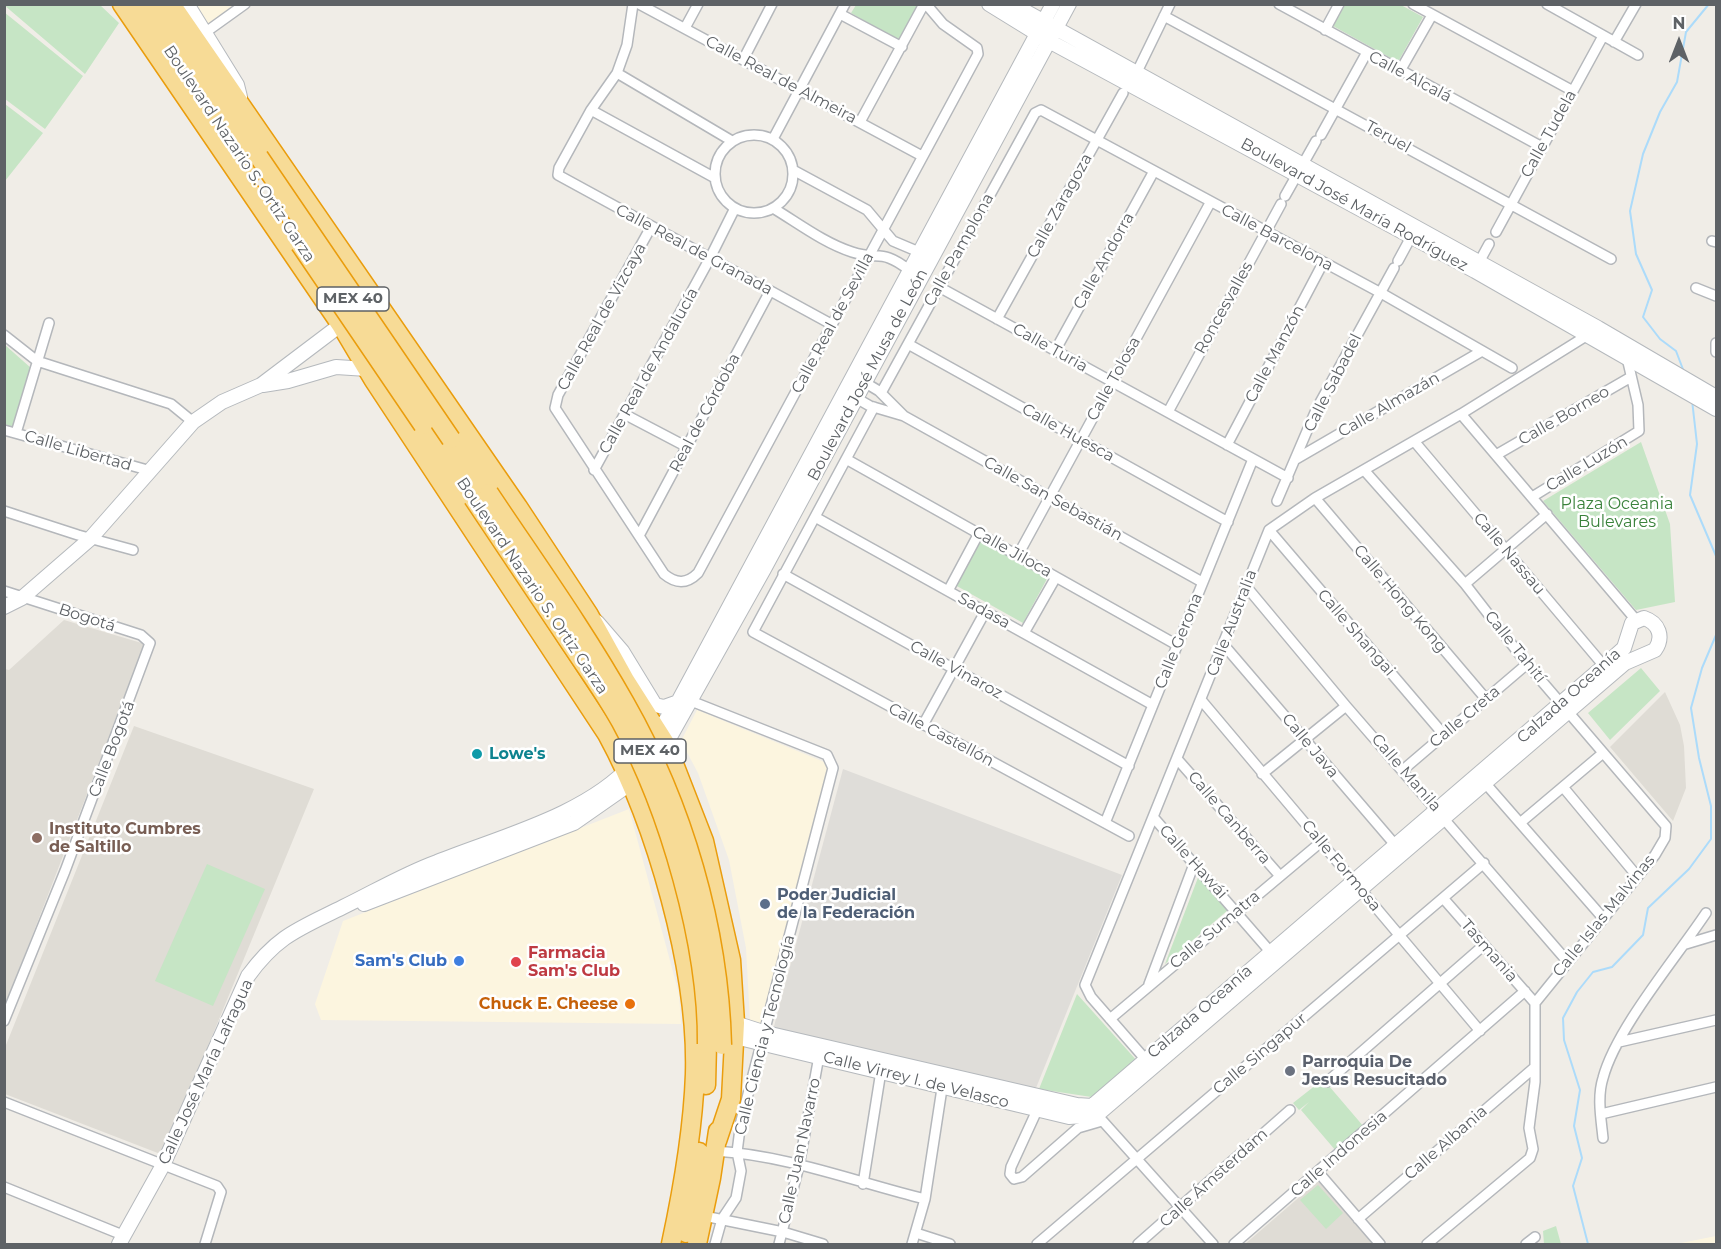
<!DOCTYPE html>
<html>
<head>
<meta charset="utf-8">
<style>
  body { margin:0 }
  #map { position:relative; width:1721px; height:1249px; overflow:hidden; background:#f0ede7; font-family:Montserrat,sans-serif }
  canvas { display:block }
  .frame { position:absolute; inset:0; border:6px solid #5e6266; pointer-events:none }
  .north { position:absolute; left:1649px; top:12px; width:60px; height:60px; -webkit-text-stroke:4px #fff; paint-order:stroke; rotate:0deg; font-size:16px; font-weight:700; line-height:24px; text-align:center; color:#5e6266 }
  .north::after { content:''; display:block; margin:auto; width:21px; height:27px; background:#5e6266; clip-path:polygon(50% 0,100% 100%,50% 72%,0 100%) }
</style>
</head>
<body>
<div id="map">
<canvas width="1721" height="1249"></canvas>
<div class="frame"></div>
<div class="north">N</div>
</div>
<script>
const g = document.querySelector('canvas').getContext('2d');
g.lineJoin = 'round';
function fillPath(path, color) {
  g.fillStyle = color;
  g.fill(path, 'evenodd');
}
function strokePath(path, color, width, dash) {
  g.strokeStyle = color;
  g.lineWidth = width;
  g.lineCap = dash ? 'butt' : 'round';
  g.setLineDash(dash || []);
  g.stroke(path);
}
function drawText(font, color, halo, rows, align = 'center') {
  g.font = font + ' Montserrat,sans-serif';
  g.lineWidth = 5;
  g.setLineDash([]);
  g.textBaseline = 'middle';
  g.strokeStyle = halo;
  g.fillStyle = color;
  for (const [text, x, y, turn = 0] of rows) {
    g.save();
    g.translate(x, y);
    g.rotate((+turn || 0) * Math.PI / 180);
    g.textAlign = isNaN(turn) ? turn : align;
    if (halo) g.strokeText(text, 0, 0);
    g.fillText(text, 0, 0);
    g.restore();
  }
}
fillPath(new Path2D(`
  M189,5h55l-36,26z
  M697,710l132,54 -68,260 -11,-2 -4,-74 -17,-88 -31,-87 -17,-32z
  M629,809l50,185 2,30 -360,-4 -6,-16 28,-83z
  M1716,1236v8h-40z`), '#fcf5df');
fillPath(new Path2D(`
  M843,769l279,106 -86,213 -263,-58z`), '#dfddd9');
fillPath(new Path2D(`
  M64,620l81,24 -140,362v-337l4,1z
  M1665,692l15,33 4,21 2,42 -13,33 -63,-74z
  M134,726l180,63 -151,366 -158,-61 -1,-44z
  M1318,1181l56,63h-129z`), '#dfdcd5');
fillPath(new Path2D(`
  M4,5h96l19,18 -34,51z
  M856,5h65l-20,37 -50,-29z
  M1345,5h56l22,12 -25,45 -65,-36z
  M4,12l79,64 -38,53 -40,-30z
  M5,104l38,29 -38,48h-1z
  M5,345l26,23 -18,59 -8,-3z
  M1641,442l29,82 5,78 -39,8 -93,-109z
  M981,539l67,38 -25,46 -68,-38z
  M1641,668l19,23 -50,49 -22,-27z
  M207,864l58,25 -52,117 -58,-25z
  M1199,875l29,35 -63,54z
  M1077,994l61,68 -40,36 -59,-9z
  M1321,1081l6,6 2,-1 35,41 -28,24 -35,-41 8,-8 -10,8 -6,-7z
  M1318,1185l25,28 -17,16 -26,-29z
  M1556,1226l5,18h-17l-1,-13z`), '#c6e5c5');
strokePath(new Path2D(`
  M1684,372l-8,-21 -16,-12 -17,-22 9,-27 -16,-36 -6,-43 13,-57 17,-42 17,-30 9,-50 23,-28
  M1692,400l5,44 -7,51 26,61
  M1588,1244l-15,-58 9,-28 -8,-32 6,-36 -16,-50 -1,-22 14,-26 16,-20 19,-5 31,-32 5,-27 41,-39 22,-30v-33l-12,-48 -8,-50 11,-40 14,-33`), '#acdbfa', 2);
const street = new Path2D(`
  M633,4l-6,41 -10,28 -26,37 -32,58 -1,7 273,149
  M639,4l283,152
  M1279,4l263,143
  M1413,4l160,87
  M1547,4l91,51
  M840,14l62,33
  M1164,16l447,243
  M685,28l13,-24
  M1325,30l14,-26
  M206,32l39,-28
  M1614,42l22,-38
  M743,60l29,-56
  M1400,71l32,-56
  M617,73l115,68
  M1135,76l35,-72
  M591,110l124,68
  M860,122l64,-118
  M1321,135l45,-81
  M715 174a39 39 0 1 1 78 0a39 39 0 1 1-78 0Z
  M773,139l72,-135
  M793,170l74,40 26,31 26,11
  M1285,196l31,-55
  M773,208c25,15 51,35 79,44 27,9 29,-4 57,18
  M651,227l-93,168 -3,13 109,166c12,10 23,10 34,-1l280,-519 -1,-6 -34,-24 -17,-20
  M1496,232l107,-196
  M1712,241l4,1
  M1398,261l13,-24
  M1477,266l12,-22
  M939,287l349,191
  M1696,288l20,8
  M997,319l126,-226
  M4,335l33,26 134,43 22,18
  M1716,343v9
  M908,344l320,178
  M1055,351l99,-180
  M864,382l15,9 25,25
  M881,393l154,-280 6,-3 340,183 131,75
  M856,398l14,8 34,10 298,166
  M874,407l-121,225 376,204
  M1168,412l113,-208
  M1461,414l175,206
  M626,415l61,32
  M4,430l147,41
  M16,433l33,-110
  M1414,441l190,225
  M1227,445l96,-182
  M1496,455l135,-78
  M846,459l331,186
  M1296,459l186,-108
  M594,470l116,-212 25,-50
  M1364,470l101,114 62,80 139,162 -1,12 -10,17 -120,148
  M1532,497l107,-66 -1,-26 -11,-47
  M1315,498l171,201
  M1277,501l39,-91 78,-142
  M4,511l74,24 55,15
  M815,517l338,188
  M1269,530l175,205
  M640,534l130,-243
  M1018,555l192,-352
  M783,574l346,192
  M1465,584l82,-70
  M1245,585l101,121 221,255
  M4,591l137,44 9,8 -85,228 -61,150
  M948,591l31,-58
  M1024,633l32,-56
  M1223,644l174,203
  M691,701l136,54 6,13 -92,353 -4,31 4,19 -5,27 -14,21 -7,25
  M1202,701l278,330
  M923,725l62,-113
  M1178,760l102,116
  M1404,769l123,-105
  M1262,774l84,-68
  M1486,784l117,134
  M1563,787l74,89
  M1154,818l120,138
  M1105,823l148,-364
  M1520,823l83,-70
  M1443,898l92,105
  M1686,944l30,-9
  M1149,984l45,-120
  M1110,1019l211,-177
  M1619,1042l97,-22
  M1146,1060l-55,-63 -6,-12 184,-455 46,-32 146,-84 130,-81
  M1327,1082l157,-137
  M4,1102l213,84 4,6 -16,52
  M1039,1106l-28,61 -1,7 4,5 8,-2 56,-49 24,-7
  M1601,1114l115,-27
  M1100,1118l113,126
  M1603,1138c-2,-20 -6,-41 0,-60 13,-49 73,-120 103,-165
  M715,1151c71,4 141,31 210,48
  M1318,1172l62,72
  M863,1184l18,-113
  M4,1187l121,49
  M704,1216l79,16 40,12
  M1358,1219l177,-152
  M916,1233l34,11
  M779,1244l20,-78 20,-110
  M912,1244l13,-45 18,-117
  M1037,1244l447,-381
  M1138,1244l152,-134
  M1234,1244l291,-253
  M1427,1244l103,-86 3,-9 -4,-21 6,-46v-79
  M1526,1244l9,-7`);
const secondary = new Path2D(`
  M187,4l50,81 3,12
  M989,4l60,37 426,230 241,138
  M1012,4l586,324 118,69
  M263,385l25,-4 48,-14 31,2
  M4,607l18,-9 68,-59 103,-117 29,-20 39,-17 86,-65
  M597,622l25,29 33,54 9,2 14,-5
  M654,738l24,-36 375,-698
  M662,751l102,-182 305,-565
  M364,904l210,-81 63,-44
  M735,1037l334,80 28,-2 528,-452 30,-13c9,-13 4,-27 -11,-32l-12,5 -8,25 -20,18 -512,440 -15,-1 -311,-72 -31,-10
  M119,1244l44,-79 85,-189c30,-41 51,-47 95,-69 31,-15 61,-33 94,-45 62,-25 150,-47 195,-98`);
const highway = new Path2D(`
  M122,4l219,321 32,54 234,355c49,90 91,236 88,340 -2,57 -12,114 -24,170
  M138,4l114,168
  M154,4l105,153
  M171,4l347,503 71,108 36,65 42,66 37,95 27,119 4,63 -4,76 -14,42
  M423,425l50,73
  M451,439l38,54
  M706,1085l1,-41
  M686,1233l10,-45 3,-36
  M697,1244l14,-66 7,-47`);
strokePath(street, '#b4b7bb', 12);
strokePath(secondary, '#b5b9bd', 16);
strokePath(highway, '#ea9d0d', 21);
strokePath(street, '#fff', 9);
strokePath(secondary, '#fff', 14);
strokePath(highway, '#f7db96', 18);
const highwayBridge = new Path2D(`
  M259,157l192,282
  M300,244l123,181
  M489,493c46,69 95,137 136,210 58,102 94,224 97,342
  M473,498c30,45 61,91 91,136 19,29 40,57 57,88 48,88 87,222 86,322`);
strokePath(highwayBridge, '#ea9d0d', 21, []);
strokePath(highwayBridge, '#f7db96', 18);
for (const [x, y, r, color] of [
  [477,754,6,"#0f9aa8"],
  [37,838,6,"#8d6e63"],
  [765,904,6,"#5c6f8a"],
  [459,961,6,"#3f7fe0"],
  [516,962,6,"#e0444e"],
  [630,1004,6,"#e8710a"],
  [1290,1071,6,"#6b7280"]
]) {
  const dot = new Path2D();
  dot.arc(x, y, r, 0, 2 * Math.PI);
  g.fillStyle = color;
  g.fill(dot);
  strokePath(dot, '#fff', 2);
}
for (const [x, y, w] of [
  [353,299,72],
  [650,751,72]
]) {
  const box = new Path2D();
  box.roundRect(x - w / 2, y - 12, w, 24, 4.5);
  g.fillStyle = '#fff';
  g.fill(box);
  strokePath(box, '#5e6266', 1.5);
}
drawText('bold 15px', '#5e6266', null, [
  ["MEX 40",353,299],
  ["MEX 40",650,751]
]);
drawText('16px', '#5e6266', '#fff', [
  ["Calle Alcalá",1410,77,28],
  ["Calle Real de Almeira",781,80,28],
  ["Calle Tudela",1549,134,-61],
  ["Teruel",1388,137,29],
  ["Boulevard Nazario S. Ortiz Garza",239,154,56],
  ["Boulevard José María Rodríguez",1354,205,29],
  ["Calle Zaragoza",1060,206,-61],
  ["Calle Barcelona",1277,238,28],
  ["Calle Real de Granada",694,250,28],
  ["Calle Pamplona",959,250,-61],
  ["Calle Andorra",1104,261,-61],
  ["Roncesvalles",1224,308,-61],
  ["Calle Real de Vizcaya",602,317,-61],
  ["Calle Real de Sevilla",833,323,-62],
  ["Calle Turia",1050,348,29],
  ["Calle Manzón",1275,354,-62],
  ["Calle Real de Andalucía",649,371,-61],
  ["Boulevard José Musa de León",868,375,-62],
  ["Calle Tolosa",1114,379,-61],
  ["Calle Sabadel",1333,383,-63],
  ["Calle Almazán",1389,405,-30],
  ["Real de Córdoba",705,413,-62],
  ["Calle Borneo",1564,416,-30],
  ["Calle Huesca",1068,433,29],
  ["Calle Libertad",78,451,16],
  ["Calle Luzón",1587,464,-31],
  ["Calle San Sebastián",1053,499,29],
  ["Calle Jiloca",1012,552,29],
  ["Calle Nassau",1509,554,50],
  ["Boulevard Nazario S. Ortiz Garza",532,586,56],
  ["Calle Hong Kong",1400,599,50],
  ["Sadasa",984,611,29],
  ["Bogotá",87,618,18],
  ["Calle Australia",1232,623,-69],
  ["Calle Shangai",1356,633,49],
  ["Calle Gerona",1179,641,-68],
  ["Calle Tahití",1515,647,51],
  ["Calle Vinaroz",956,670,29],
  ["Calzada Oceanía",1569,696,-42],
  ["Calle Creta",1465,717,-40],
  ["Calle Castellón",941,735,28],
  ["Calle Java",1310,746,50],
  ["Calle Bogotá",112,749,-69],
  ["Calle Manila",1406,773,49],
  ["Calle Canberra",1229,818,49],
  ["Calle Hawái",1193,862,48],
  ["Calle Formosa",1341,866,50],
  ["Calle Islas Malvinas",1604,916,-51],
  ["Calle Sumatra",1215,930,-40],
  ["Tasmania",1489,951,49],
  ["Calzada Oceanía",1200,1012,-41],
  ["Calle Ciencia y Tecnología",765,1035,-76],
  ["Calle Singapur",1260,1054,-40],
  ["Calle José María Lafragua",206,1072,-65],
  ["Calle Virrey I. de Velasco",916,1080,14],
  ["Calle Albania",1446,1143,-41],
  ["Calle Juan Navarro",800,1151,-78],
  ["Calle Indonesia",1339,1154,-41],
  ["Calle Ámsterdam",1214,1178,-42]
]);
drawText('16px', '#3a823b', '#fff', [
  ["Plaza Oceania",1617,504],
  ["Bulevares",1617,522]
]);
drawText('bold 16px', '#0d838f', '#fff', [
  ["Lowe's",489,754]
], 'left');
drawText('bold 16px', '#785e54', '#fff', [
  ["Instituto Cumbres",49,829],
  ["de Saltillo",49,847]
], 'left');
drawText('bold 16px', '#4e5e75', '#fff', [
  ["Poder Judicial",777,895],
  ["de la Federación",777,913]
], 'left');
drawText('bold 16px', '#be3a42', '#fff', [
  ["Farmacia",528,953],
  ["Sam's Club",528,971]
], 'left');
drawText('bold 16px', '#366cbe', '#fff', [
  ["Sam's Club",447,961]
], 'right');
drawText('bold 16px', '#c56008', '#fff', [
  ["Chuck E. Cheese",618,1004]
], 'right');
drawText('bold 16px', '#5b616d', '#fff', [
  ["Parroquia De",1302,1062],
  ["Jesus Resucitado",1302,1080]
], 'left');
</script>
</body>
</html>
